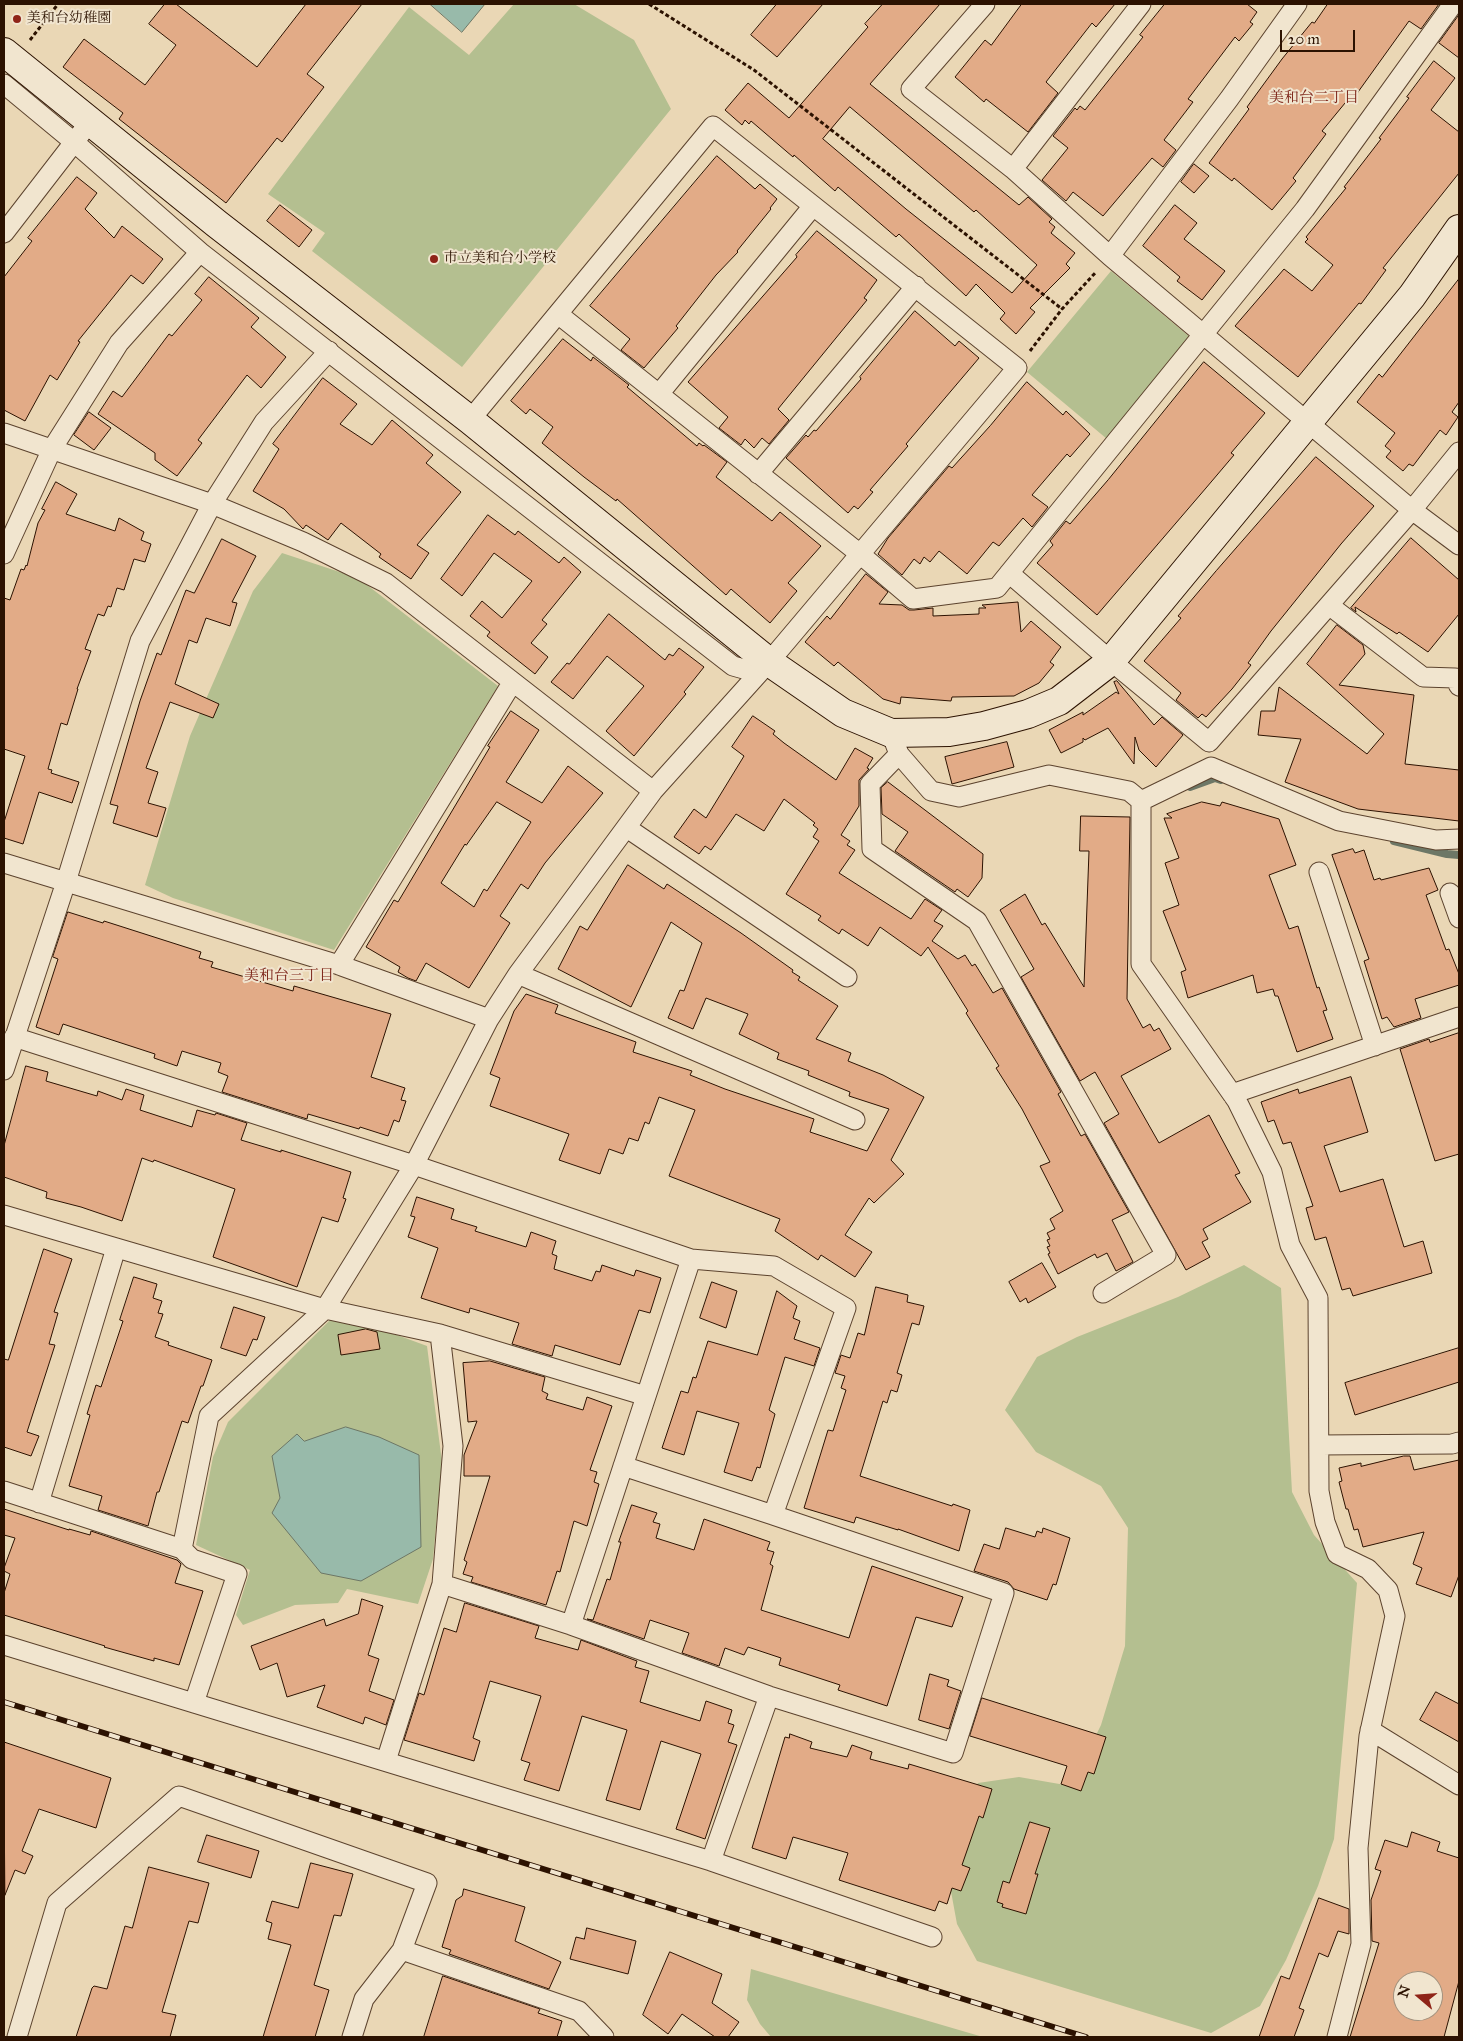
<!DOCTYPE html>
<html>
<head>
<meta charset="utf-8">
<style>
  body { margin:0 }
  #map { position:relative; width:1463px; height:2041px; overflow:hidden; background:#ead7b5; font-family:"IM FELL Great Primer",serif }
  canvas { display:block }
  .frame { position:absolute; inset:0; border:5px solid #2c1201; pointer-events:none }
  .north { position:absolute; left:1393px; top:1971px; width:50px; height:50px; box-sizing:border-box; background:#f1e5cf; border:1px solid #a2917d; border-radius:50%; rotate:288deg; font-size:14px; font-weight:700; line-height:20px; text-align:center; color:#2c1201 }
  .north::after { content:''; display:block; margin:auto; width:18px; height:22px; background:#8f2418; clip-path:polygon(50% 0,100% 100%,50% 72%,0 100%) }
  .scale { position:absolute; left:1280px; top:30px; width:75px; height:22px; box-sizing:border-box; border:2px solid #2c1201; border-top:0; padding-left:6px; font-size:15px; line-height:18px; white-space:nowrap; color:#2c1201; -webkit-text-stroke:4px #f1e5cf; paint-order:stroke }
</style>
</head>
<body>
<div id="map">
<canvas width="1463" height="2041"></canvas>
<div class="frame"></div>
<div class="north">N</div>
<div class="scale">20 m</div>
</div>
<script>
const g = document.querySelector('canvas').getContext('2d');
g.lineJoin = 'round';
function fillPath(path, color) {
  g.fillStyle = color;
  g.fill(path, 'evenodd');
}
function strokePath(path, color, width, dash) {
  g.strokeStyle = color;
  g.lineWidth = width;
  g.lineCap = dash ? 'butt' : 'round';
  g.setLineDash(dash || []);
  g.stroke(path);
}
function drawText(font, color, halo, rows, align = 'center') {
  g.font = font + ' "IM FELL Great Primer","Noto Serif JP",serif';
  g.lineWidth = 4;
  g.setLineDash([]);
  g.textBaseline = 'middle';
  g.strokeStyle = halo;
  g.fillStyle = color;
  for (const [text, x, y, turn = 0] of rows) {
    g.save();
    g.translate(x, y);
    g.rotate((+turn || 0) * Math.PI / 180);
    g.textAlign = isNaN(turn) ? turn : align;
    if (halo) g.strokeText(text, 0, 0);
    g.fillText(text, 0, 0);
    g.restore();
  }
}
fillPath(new Path2D(`
  M514,4h60l60,36 37,69 -209,258 -150,-116 13,-18 -57,-39 141,-187 60,48z
  M1111,271l80,67 -84,101 -80,-67z
  M282,553l76,25 140,108 -164,264 -161,-52 -28,-13 45,-149 63,-145z
  M1244,1265l37,23 11,204 22,43 43,48 -23,256 -16,47 -32,74 -26,46 -49,27 -234,-72 -20,-37 -7,-38 2,-54 26,-49 41,-6 52,9 30,-61 24,-79 3,-118 -27,-42 -65,-34 -31,-42 32,-53 40,-20 101,-40z
  M330,1320l48,8 49,18 15,116 -9,97 -15,45 -71,-15 -9,14 -43,2 -52,20 -7,-10 14,-45 -54,-25 17,-88 15,-35z
  M751,1969l232,68h-212l-11,-13 -13,-24z`), '#b4bf90');
const water = new Path2D(`
  M430,4h55l-23,28z
  M346,1427l33,10 40,18 2,92 -60,34 -40,-8 -49,-60 8,-15 -8,-42 25,-22 7,7z`);
fillPath(water, '#98baaa');
strokePath(water, '#6d7766', 1);
strokePath(new Path2D(`
  M1190,787l25,-9 6,2
  M1394,841l53,13 12,1`), '#6d7766', 8);
const building = new Path2D(`
  M165,4h11l81,63 49,-63h56l-55,70 17,13 -42,55 -5,-4 -51,65 -107,-84 4,-6 -60,-46 21,-28 61,46 31,-40 -27,-21z
  M777,4h46l-46,53 -26,-22z
  M883,4h57l-70,80 149,121 9,-8 24,22 -3,3 6,5 -4,6 24,20 -9,11 4,4 -40,40 5,4 -19,22 -16,-15 5,-6 -29,-29 -10,12 -67,-62 -3,3 -58,-50 -3,4 -41,-36 -1,2 -42,-36 -2,3 -4,-4 -3,5 -17,-15 23,-27 41,35 79,-91 -3,-3zM850,107l124,105 2,-2 61,55 -25,28 -106,-84 -83,-70z
  M1022,4h93l-19,23 -4,-4 -46,59 12,11 -30,39 -42,-33 -2,3 -29,-25 30,-37 6,5z
  M1165,4h82l10,8 -7,10 3,2 -14,17 -4,-4 -47,62 5,3 -29,38 12,10 -13,17 -11,-9 -49,58 -30,-24 -7,9 -24,-21 26,-32 -15,-12 22,-28 2,2 3,-4 5,4 58,-73 -3,-2z
  M1328,4h111l-18,25 -12,-8 -56,78 -3,-2 -28,34 4,3 -33,44 3,3 -24,29 -38,-32 -2,3 -23,-18 40,-54 -2,-2 35,-48 30,-37 2,1z
  M1459,15v43l-20,-15z
  M1434,61l21,17 -24,32 28,22v41l-76,95 3,2 -25,34 -2,-1 -61,74 -63,-51 49,-57 28,22 21,-26 -28,-23 3,-3 -2,-2 40,-49 -2,-1 37,-48 -2,-1 30,-40 -2,-1z
  M717,156l38,33 5,-5 17,15 -7,9 1,1 -34,42 1,1 -22,23 -40,51 2,2 -34,40 -23,-18 9,-11 -40,-33z
  M1194,164l15,12 -15,17 -13,-11z
  M77,177l20,16 -12,16 29,29 8,-12 41,33 -20,25 -12,-9 -53,66 2,1 -23,38 -7,-5 -25,46 -21,-11v-133l28,-36 -4,-3z
  M280,205l32,25 -13,17 -32,-26z
  M1175,205l22,18 -13,16 41,32 -23,29 -25,-19 3,-4 -37,-31z
  M817,231l60,49 -13,18 3,2 -89,109 11,11 -20,24 -7,-6 -8,10 -9,-9 -4,6 -22,-17 9,-11 -40,-35 109,-125 -1,-2z
  M209,277l50,41 -8,9 35,30 -25,31 -14,-13 -49,65 4,3 -25,33 -22,-16v-7l-57,-39 15,-23 9,6 47,-63 3,2 30,-36 -7,-6z
  M1459,279v123l-7,10 6,5 -12,18 -6,-5 -27,36 -4,-2 -6,7 -17,-14 5,-6 -6,-5 10,-13 -38,-31 22,-28 3,3z
  M915,311l40,35 4,-5 20,17 -73,86 2,2 -38,44 3,2 -15,17 -4,-3 -6,7 -62,-55 20,-23 2,2 6,-7 2,1 45,-52 -1,-2z
  M563,339l28,22 2,-4 36,28 -2,2 70,59 2,-3 4,3 1,-1 23,17 -11,15 56,44 8,-9 41,34 -33,37 9,8 -27,32 -39,-34 -5,6 -109,-96 -1,2 -32,-24 -42,-34 11,-16 -23,-18 -4,5 -15,-13z
  M1204,362l61,51 -34,40 3,2 -28,33 -109,127 -60,-52 16,-18 -3,-4 16,-20 4,3 38,-44z
  M323,378l34,26 -17,20 32,21 20,-25 41,35 -7,8 35,29 -44,53 12,8 -18,26 -32,-22 2,-3 -40,-31 -13,17 -22,-15 -3,4 -19,-20 -31,-18 26,-42 -6,-5z
  M1027,382l36,33 3,-4 24,23 -20,23 -3,-3 -35,41 16,12 -16,20 -9,-9 -24,28 -6,-4 -26,32 -28,-23 -9,11 -6,-5 -4,7 -6,-5 -12,16 -24,-21 10,-16 61,-72 3,2 38,-42z
  M89,412l22,16 -17,22 -20,-15z
  M1316,457l58,49 -33,38 -70,87 -23,32 3,2 -19,24 -26,28 -4,-3 -4,4 -22,-18 5,-7 -37,-32 37,-43 -3,-2 38,-45z
  M56,482l21,12 -11,20 49,17 4,-13 25,14 -3,8 10,4 -6,18 -11,-3 -10,31 -7,-2 -6,19 -3,-1 -4,10 -6,-2 -13,35 6,2 -14,38h1l-11,36 -6,-2 -13,46 4,1 -1,3 28,9 -7,21 -33,-11 -16,52 -19,-6v-16l21,-66 -21,-7v-151l6,2 11,-31 3,1 2,-5 1,1 11,-43 7,-13 -3,-1z
  M488,515l27,20 3,-4 41,32 5,-6 17,15 -39,48 5,4 -16,19 17,14 -13,17 -48,-38 3,-4 -20,-16 12,-15 20,17 30,-37 -38,-28 -32,43 -21,-17z
  M1411,538l48,42v34l-31,38 -29,-20 -2,2 -42,-27 1,5 -5,-4z
  M222,539l34,17 -24,46 5,1 -7,23 -24,-8 -9,25 -8,-3 -14,44 44,20 -6,14 -43,-16 -24,66 12,4 -10,31 18,5 -9,29 -44,-14 5,-17 -8,-2 30,-103 17,-48 4,2 25,-65 8,3z
  M866,574l22,18 -9,12 23,1 7,5h5l19,-2v8l46,-2v-6h7l-4,-3 36,-3 3,30 10,-11 30,26 -11,15 4,3 -15,18 -25,13 -62,1 -1,4 -50,-4 -1,7 -17,-5 -45,-37 -4,4 -29,-24 22,-26 3,3z
  M609,614l56,46 4,-6 4,2 6,-8 25,19 -20,25 2,2 -52,62 -28,-25 38,-45 -37,-30 -34,43 -22,-17 16,-19 2,1z
  M1337,625l26,20 2,9 -26,31 75,10 -9,69 54,6v51l-101,-12 -73,-27 16,-43 -43,-4 3,-24h14l4,-24 88,67 17,-20 -77,-70z
  M1117,681l37,44 8,-8 21,18 -27,32 -17,-17 -4,-13 -1,27 -26,-36 -23,12 -2,-2v4l-22,11 -12,-23 34,-18v3l33,-23 3,2 -5,-12z
  M511,711l28,19 -33,52 36,21 26,-37 35,27 -58,70 -17,26 -7,-5 -21,32 10,7 -41,65 -43,-25 -10,18 -8,-3 -10,-6 2,-5 -34,-20 28,-47 4,2 92,-155 -2,-1zM497,802l34,20 -44,69 -3,-2 -10,18 -33,-24 24,-39 1,1z
  M753,716l22,15 -2,3 11,9 52,37 19,-32 18,10 -6,10 2,1 -10,11v26l-18,29 9,6 -3,4 8,5 -16,23 72,46 14,-20 17,11 -8,11 9,5 -11,15 26,18 7,-4 7,11 3,-2 18,29 9,-5 59,104 -3,2 23,42 4,-2 44,78 -17,8 21,42 -17,9 -9,-18 -10,5 -2,-4 -37,20 -10,-20 2,-1 -3,-6 3,-1 -3,-6 3,-1 -3,-6 8,-4 -5,-10 13,-8 -23,-45 10,-4 -28,-53 -26,-41 3,-2 -33,-53 2,-2 -40,-64 -7,9 -41,-29 -12,19 -26,-17 -3,5 -21,-14 3,-4 -35,-22 33,-53 -6,-4 5,-8 -5,-4 2,-2 -31,-24 -20,32 -28,-17 -25,36 -6,-4 -6,8 -25,-17 20,-28 12,9 38,-62 -12,-9z
  M1007,742l7,25 -62,17 -7,-27z
  M888,782l95,72 -1,24 -14,19 -11,-8 -2,3 -60,-41 13,-19 -26,-18 -1,-26z
  M1202,802l18,4 2,-4 57,17 17,46 -27,10 20,54 9,-3 19,62 2,-1 8,23 -4,1 10,28 -36,13 -19,-56h-3l-2,-7 -16,4 -4,-18 -65,23 -7,-26 5,-2 -23,-59 16,-6 -14,-42 14,-5 -15,-40h8l-5,-4z
  M1081,816l49,1 -3,182 16,29 7,-4 4,7 5,-3 12,21 -50,27 38,67 50,-28 31,58 -5,2 16,27 -48,27 5,10 -6,3 8,15 -24,13 -82,-147 15,-9 -24,-42 -15,9 -59,-104 13,-8 -34,-59 25,-16 17,31 3,-2 39,64 5,-136h-9z
  M1353,849l2,4 9,-3 10,30 6,-2 1,2 48,-12 9,22 -12,5 20,55 3,-1 10,25v11l-44,14 6,19 -27,9 -7,-10 -5,2 -18,-58 5,-2 -37,-104z
  M628,865l36,24 3,-5 74,49 52,37 -1,2 8,5 -2,3 40,26 -22,33 35,14 -3,8 35,14 41,22 -33,63 13,14 -30,29 -5,-5 -24,37 27,17 -17,25 -34,-22 -3,5 -43,-29 5,-12 -111,-43 26,-66 -36,-13 -10,27 -4,-2 -7,19 -9,-3 -6,16 -14,-5 -9,25 -41,-14 10,-26 -79,-28 10,-28 -10,-4 24,-63 12,-17 32,11 -3,8 81,29 -3,10 59,19 -2,4 35,14 89,30 -4,13 57,19 22,-42 -40,-13 1,-4 -42,-17 1,-4 -32,-12 2,-6 -40,-19 9,-20 -42,-16 -13,31 -25,-11 12,-28 4,1 18,-48 -31,-21 -40,85 -73,-38 22,-43 7,4z
  M68,912l35,11 1,-2 97,31 -2,6 14,4 -2,5 82,24 1,-5 97,28 -20,63 34,11 -4,12 5,1 -7,21 -5,-2 -6,16 -28,-9 -1,2 -51,-15 -1,5 -85,-27 6,-16 -10,-4 3,-9 -39,-12 -5,15 -23,-8 1,-4 -92,-30 -4,11 -23,-8 22,-68 -5,-2z
  M1459,1033v121l-24,7 -35,-112 29,-10 1,3z
  M26,1066l22,6 -2,9 51,15 1,-5 24,9 4,-11 18,6 -4,15 52,17 5,-17 18,5 1,-2 31,10 -6,17 40,12v-2l70,22 -8,26 3,1 -8,23 -16,-5 -25,70 -84,-30 22,-68 -81,-29 -1,2 -11,-4 -20,63 -41,-14 -35,-9 1,-6 -43,-15v-31z
  M1351,1077l17,55 -44,14 16,46 43,-13 21,68 19,-6 9,32 -79,23 -3,-8 -8,2 -16,-53 -11,3 -9,-32 7,-2 -22,-64 -8,2 -9,-24 -6,2 -7,-20 37,-13 1,4z
  M417,1197l37,12 -3,10 26,8 -2,4 51,16 5,-15 25,9 -4,13 5,2 -3,13 38,12 4,-10 4,1 2,-7 32,11 2,-6 25,8 -11,35 -11,-3 -19,55 -65,-20 -3,11 -40,-12 7,-21 -49,-15 -1,5 -48,-15 17,-50 -30,-11 7,-20 -4,-1z
  M44,1249l28,10 -18,53 4,1 -9,31 6,1 -28,87 12,4 -8,20 -27,-9v-88l4,1z
  M1042,1263l14,24 -28,16 -2,-5 -6,4 -11,-20z
  M134,1277l23,7 -4,14 9,3 -4,12 5,1 -8,23 14,5 -1,3 44,15 -9,26h-2l-13,37 -6,-2 -23,71h-2l-9,34 -50,-16 4,-14 -33,-10 21,-71 -3,-1 9,-29 5,2 22,-66 -3,-1z
  M712,1282l25,9 -11,37 -26,-10z
  M876,1287l32,8 -1,7 17,4 -5,19 -7,-2 -15,50 5,2 -5,17 -6,-2 -4,13 -4,-2 -23,75 92,30 1,-2 17,6 -11,41 -61,-22v1l-42,-13 -2,6 -50,-15 24,-78 5,1 13,-41 -5,-2 4,-12 -10,-3 6,-18 9,3 8,-25 6,2z
  M777,1291l20,15 -4,12 7,3 -6,18 26,9 -6,18 -29,-9 -16,53 6,4 -15,54 -3,-1 -5,14 -28,-9 15,-49 -42,-12 -13,44 -22,-7 19,-57 7,2 5,-16 3,1 12,-37 49,14z
  M234,1307l31,10 -8,23 -4,-1 -7,17 -25,-8z
  M366,1329l11,3 3,17 -39,6 -3,-20z
  M1459,1348v34l-104,33 -10,-32z
  M490,1361l55,16 -3,14 6,3 -2,5 37,11 4,-13 25,9 -22,64 7,2 -3,10 5,2 -12,42 -13,-5 -14,51 -3,-1 -11,34 -75,-23 2,-5 -10,-3 4,-12 -3,-2 26,-84h-26v-21l13,-34 -9,1 -5,-59z
  M1404,1456h6l4,14 45,-10v115l-8,22 -35,-13 6,-16 -9,-4 11,-32 -61,15 -5,-18 -4,1 -6,-21h-2l-7,-27 3,-1 -3,-13 22,-5v3z
  M632,1505l25,8 -4,9 7,2 -4,14 38,12 10,-31 66,23 -3,8 7,2 -4,12 3,2 -12,44 88,28 23,-72 91,31 -11,30 -36,-10 -29,89 -49,-16 2,-5 -61,-20 2,-7 -33,-11 -4,8 -19,-7 -6,18 -37,-13 7,-20 -39,-13 -6,19 -57,-20 6,1 14,-41 3,1 11,-38h-2z
  M4,1509l65,21v-1l21,6 1,-4 86,29 4,4 -6,19 28,8 -24,74 -25,-7v3l-50,-14 1,-1 -101,-31v-22l6,-19 -6,-3v-3l11,-30 -11,-3z
  M1006,1528l29,9 2,-6 5,2 1,-5 27,10 -14,47 -3,-1 -6,16 -33,-11 -6,-7 -34,-11 10,-27 15,5z
  M362,1599l21,7 -15,49 11,4 -10,32 25,9 -8,25 -21,-8 -2,7 -46,-17 8,-22 -38,12 -10,-34 -17,7 -9,-24 73,-27 2,7 32,-12z
  M465,1603l74,23 -4,12 43,12 3,-10 56,21 -2,6 14,4 -9,31 60,19 6,-20 26,9 -4,13 6,2 -6,17 9,3 -32,94 -29,-10 25,-75 -40,-13 -21,69 -34,-10 21,-70 -45,-14 -23,75 -35,-11 6,-17 -9,-3 20,-64 -51,-15 -17,57 7,3 -6,20 -70,-21 15,-47 5,2 20,-67 12,4z
  M930,1674l19,6 -2,6 14,5 -12,38 -30,-9z
  M1436,1692l23,12v38l-39,-22z
  M982,1698l124,39 -12,37 -6,-2 -7,19 -20,-7 6,-18 -97,-30z
  M790,1734l22,8 -2,6 37,9 5,-12 20,7 -2,7 38,10 1,-5 83,25 -9,29 -4,-2 -17,49 8,3 -9,23 -9,-3 -5,16 -8,-3 -4,10 -96,-31 9,-27 -55,-16 -7,22 -34,-11 33,-111 4,1z
  M4,1742l107,36 -15,50 -57,-19 -17,42 11,5 -8,18 -10,-4 -10,25z
  M1030,1822l20,6 -15,46h3l-12,40 -24,-7 1,-3 -6,-2 6,-21 6,2z
  M1412,1832l28,10 -3,9 22,7v123l-15,56h-94l29,-94 -7,-2 -1,-41 10,-29 -6,-2 10,-29 22,7zM1403,1981h30v30h-30z
  M207,1835l52,16 -8,27 -53,-16z
  M311,1863l42,11 -12,42 -7,-1 -20,70 15,5 -14,47h-52l28,-92 -23,-6 4,-16 -6,-2 6,-20 26,7z
  M149,1867l60,16 -11,40 -9,-2 -27,91 14,3 -6,22h-94l16,-49 2,-2 13,3 18,-63 7,2z
  M464,1889l61,18 -10,34 46,21 -12,27 -100,-35 2,-4 -9,-3 14,-47 6,-4z
  M1319,1898l30,11v25l-11,-3 -10,26 -9,-4 -20,55 5,2 -10,27h-35l22,-61 8,3z
  M587,1928l49,13 -8,33 -58,-15 6,-22 8,2z
  M670,1952l52,22 -10,29 27,19 -11,15h-13l-33,-23 -14,20 -25,-19z
  M443,1976l97,33 -2,4 24,8 -5,16h-133z`);
fillPath(building, '#e2ab87');
strokePath(building, '#2c1201', 1);
const street = new Path2D(`
  M985,4l-74,85 102,80 97,87 302,254 47,35
  M4,84l70,58 126,110 533,414 25,7
  M1013,169l128,-165
  M4,233l78,-101
  M1110,256l119,-157 68,-95
  M558,314l302,240 53,45 84,-11 308,-379 148,-205
  M659,394l154,-188
  M4,433l208,71 91,38 83,41 267,208
  M758,474l158,-188
  M4,554l48,-105 67,-106 81,-91
  M1009,573l102,88 98,81 203,-232 47,-58
  M1330,606l93,71 32,1 4,8
  M891,733l8,21 32,37 28,6 90,-22 80,16 12,10v163l96,137 35,71 18,73 28,53 1,193 6,31 12,32 31,15 20,21 7,26 -26,120 -11,112 3,96 -24,93
  M899,754l-29,30 2,65 105,72 189,334 -63,38
  M1141,801l70,-34 128,54 97,19 23,-1
  M627,828l220,149
  M4,863l335,102 150,54
  M1319,872l56,174
  M1450,893l9,25
  M339,965l173,-282
  M518,974l337,146
  M14,1037l400,128 277,94 83,7 72,42 -73,207 231,78 -51,160 -184,-57 -198,-71 120,-366
  M4,1070l62,-188 74,-241 72,-137 52,-82 65,-71
  M1232,1094l227,-77
  M4,1215l321,94 115,25 206,62
  M1320,1445l132,-1 7,-2
  M623,1466l150,49
  M4,1491l178,58 10,10 45,15 -43,129
  M39,1503l77,-255
  M182,1549l27,-133 116,-107 89,-144 75,-146 29,-45 135,-183 116,-129 248,-294 -304,-242 -243,294
  M442,1584l129,41
  M4,1645l707,216 221,76
  M1370,1730l89,55
  M386,1761l56,-177 11,-138 -13,-112
  M711,1861l58,-165
  M402,1950l177,61 25,26
  M17,2037l40,-134 122,-107 248,87 -25,67 -38,49 -12,38`);
const secondary = new Path2D(`
  M4,52l213,172 253,196 299,242 74,51 48,20 58,-1 35,-6 44,-12 31,-13 52,-40 301,-365 47,-67`);
strokePath(street, '#5c432e', 21);
strokePath(secondary, '#2c1201', 30);
strokePath(new Path2D(`
  M649,4l105,66 308,239
  M30,40l28,-36
  M1030,351l32,-42 34,-37`), '#2c1201', 3, [4, 2.5]);
strokePath(street, '#f1e5cf', 19);
strokePath(secondary, '#f1e5cf', 28);
const rail = new Path2D(`
  M4,1702l1082,335`);
strokePath(rail, '#2c1201', 5.5);
strokePath(rail, '#f1e5cf', 4, [11]);
for (const [x, y, r, color] of [
  [17,19,5,"#8f2418"],
  [434,259,5,"#8f2418"]
]) {
  const dot = new Path2D();
  dot.arc(x, y, r, 0, 2 * Math.PI);
  g.fillStyle = color;
  g.fill(dot);
  strokePath(dot, '#f1e5cf', 2);
}
drawText('14px', '#2c1201', '#f1e5cf', [
  ["美和台幼稚園",27,19],
  ["市立美和台小学校",444,259]
], 'left');
drawText('15px', '#7a1f14', '#f1e5cf', [
  ["美和台二丁目",1314,98],
  ["美和台三丁目",289,976]
]);
</script>
</body>
</html>
